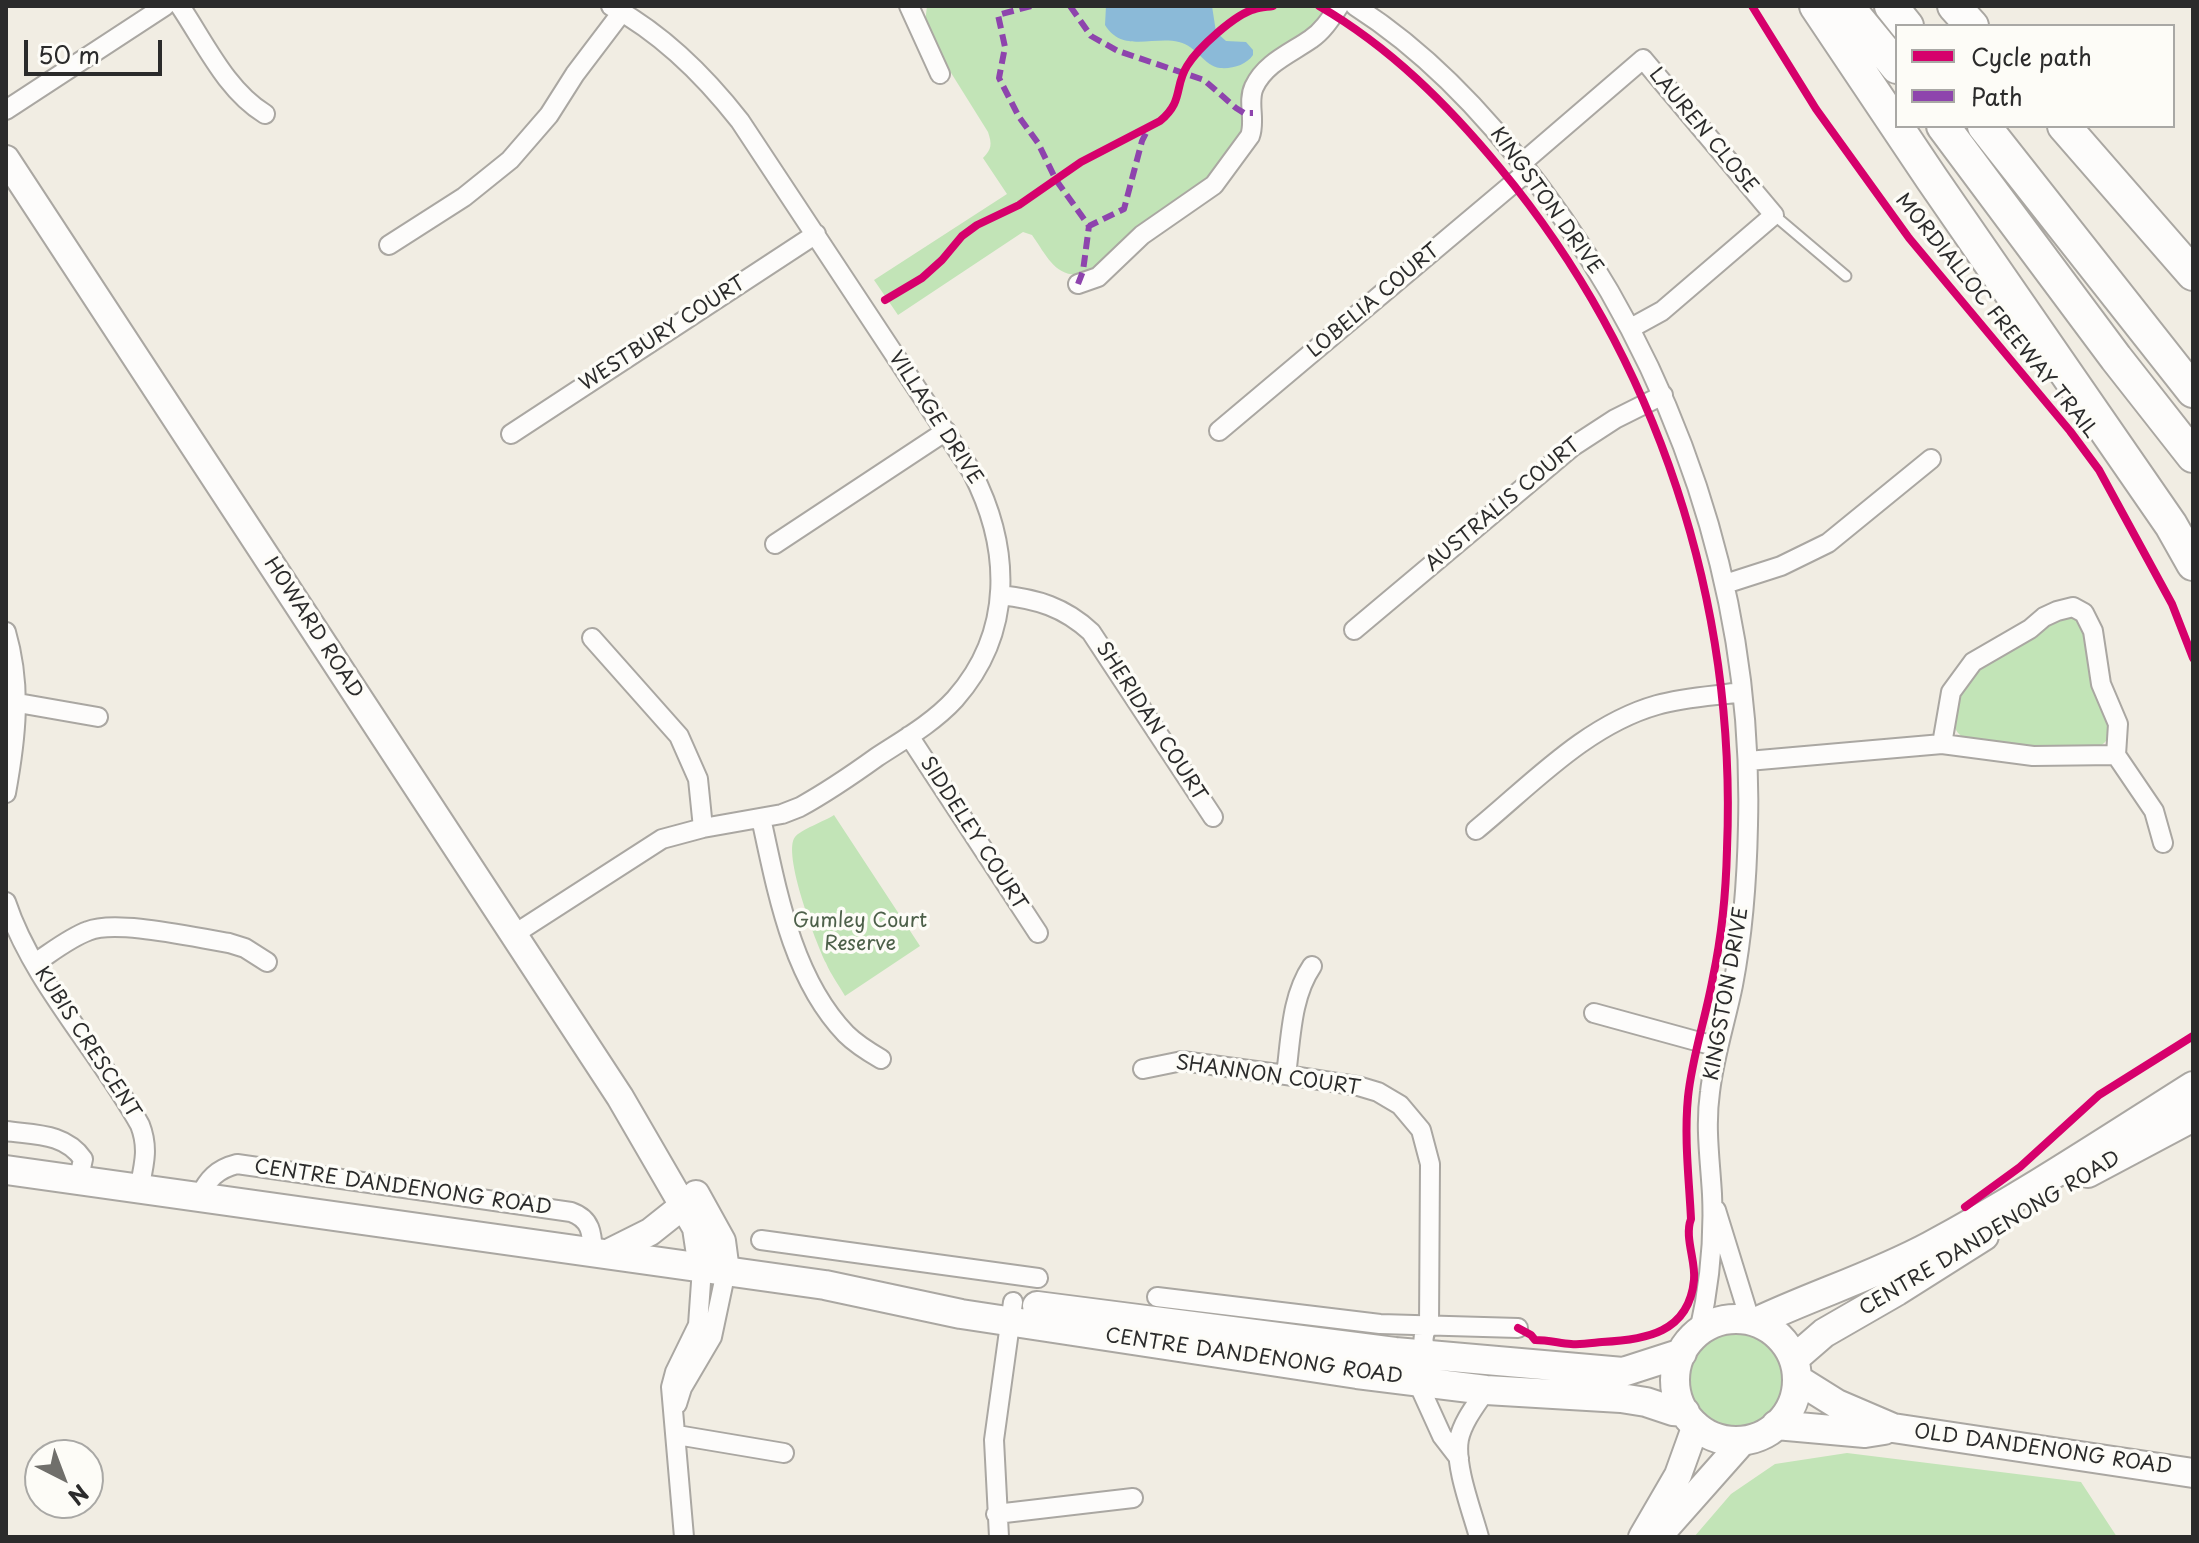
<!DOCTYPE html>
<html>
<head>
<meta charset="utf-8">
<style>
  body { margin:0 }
  #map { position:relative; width:2199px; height:1543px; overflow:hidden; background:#f1ede3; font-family:"Playpen Sans",sans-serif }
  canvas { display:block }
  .frame { position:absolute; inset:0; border:8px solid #2b2b2b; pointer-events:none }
  .legend { position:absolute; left:1895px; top:24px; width:280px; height:104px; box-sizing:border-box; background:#fdfcf7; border:2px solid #a9a8a5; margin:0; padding:10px 14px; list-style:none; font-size:24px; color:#2b2b2b }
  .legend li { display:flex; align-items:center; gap:16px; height:40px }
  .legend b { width:40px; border:2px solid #a9a8a5 }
  .north { position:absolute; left:24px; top:1439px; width:80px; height:80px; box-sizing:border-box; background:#fdfcf7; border:2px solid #a9a8a5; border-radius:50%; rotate:138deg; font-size:22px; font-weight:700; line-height:32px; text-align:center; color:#2b2b2b }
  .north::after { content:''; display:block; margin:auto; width:28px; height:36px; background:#706f6b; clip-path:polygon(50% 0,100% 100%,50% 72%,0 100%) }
  .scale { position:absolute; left:24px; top:40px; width:138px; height:36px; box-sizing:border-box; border:4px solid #2b2b2b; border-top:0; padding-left:10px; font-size:24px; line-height:28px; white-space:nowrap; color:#2b2b2b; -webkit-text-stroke:6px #fdfcf7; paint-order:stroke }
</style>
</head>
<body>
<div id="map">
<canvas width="2199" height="1543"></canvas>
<div class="frame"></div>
<ul class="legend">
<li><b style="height:10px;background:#d6006c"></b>Cycle path</li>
<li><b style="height:10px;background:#8e44ad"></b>Path</li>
</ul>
<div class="north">N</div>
<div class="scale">50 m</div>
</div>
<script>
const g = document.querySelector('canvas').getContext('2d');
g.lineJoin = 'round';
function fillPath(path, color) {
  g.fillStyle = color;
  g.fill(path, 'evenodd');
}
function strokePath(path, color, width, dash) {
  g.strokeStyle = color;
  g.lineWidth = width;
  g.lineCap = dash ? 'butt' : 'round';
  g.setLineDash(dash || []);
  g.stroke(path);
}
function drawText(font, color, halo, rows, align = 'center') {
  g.font = font + ' "Playpen Sans",sans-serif';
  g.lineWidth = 7;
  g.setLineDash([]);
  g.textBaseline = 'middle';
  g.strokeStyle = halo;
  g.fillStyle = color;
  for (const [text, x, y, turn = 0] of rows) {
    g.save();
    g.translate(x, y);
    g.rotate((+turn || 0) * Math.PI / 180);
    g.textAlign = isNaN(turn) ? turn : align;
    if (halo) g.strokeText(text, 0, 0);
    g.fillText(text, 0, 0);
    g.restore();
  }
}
fillPath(new Path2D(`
  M927,6h402l-14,20 -47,33 -23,72 -36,48 -116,92c-35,13 -44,-12 -61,-36l-9,-3 -125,83 -24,-35 133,-86 -24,-36c9,-9 9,-14 5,-26l-60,-96 -3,-13z
  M2073,615l12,9 25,96c0,13 1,19 -11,27 -36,2 -102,9 -135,-9 -11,-7 -11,-15 -9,-26 1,-6 0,-14 2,-19 16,-36 80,-67 116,-78z
  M834,815l86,131 -75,50c-6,-11 -14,-21 -19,-33 -10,-20 -44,-110 -31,-126 5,-7 30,-16 39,-22z
  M1687 1379a50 50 0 1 1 100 0a50 50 0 1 1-100 0Z
  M1847,1453l234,29 36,55h-423l37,-43 44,-30z`), '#c2e4b7');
fillPath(new Path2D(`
  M1106,6h106l4,26 10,9 20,1 7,8v5c-7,10 -20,14 -33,13 -16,-2 -23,-22 -41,-26 -26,-6 -57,11 -74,-17z`), '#8bbad8');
const service = new Path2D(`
  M1774,215l72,61`);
const minor = new Path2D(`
  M180,6c25,37 46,84 85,108
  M909,6l31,68
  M1355,6c72,46 132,110 183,178 138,183 216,409 210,641 -1,53 -5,108 -15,160 -7,35 -19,71 -23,107 -5,35 0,67 2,102 2,45 -3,94 -13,138
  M6,110l159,-104
  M1522,163l121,-104 131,156 -112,96 -31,17
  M389,245l75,-48 46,-37 39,-45 26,-41 47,-62
  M1078,284l20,-7 44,-42 72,-50 36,-49c6,-16 -3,-34 4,-49 11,-24 37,-34 57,-48 12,-8 20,-21 28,-33
  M1219,431l309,-260
  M511,434l305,-200
  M775,544l171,-113
  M1725,584l56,-18 47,-23 103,-84
  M1000,595c37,4 64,12 91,37l122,185
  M1354,630l218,-183 43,-28 48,-24
  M6,632c16,55 10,106 0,161
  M592,638l87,98 19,43 5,49
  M18,703l80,14
  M909,736l129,197
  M2116,755l38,56 9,32
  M1748,761l194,-17 91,12 83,-1 2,-31 -17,-40 -8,-53 -9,-18 -11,-6 -16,4 -13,6 -14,12 -57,33 -22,30 -9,52
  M761,818c16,73 31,160 85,216 10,10 23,18 35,25
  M1476,830c55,-45 110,-105 181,-125 28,-8 57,-9 85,-13
  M6,902c26,79 94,150 134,223 9,23 4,40 -1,64
  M513,935l149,-96 41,-11 79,-14 18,-7c27,-15 52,-32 77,-50 26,-17 56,-34 78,-58 59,-67 56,-151 17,-227l-232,-351c-36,-46 -77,-87 -129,-115
  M35,963c17,-11 34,-25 53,-32 28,-12 108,7 141,12l16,5 22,14
  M1594,1013l124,34
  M1143,1069l39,-8 104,14 72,11 20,6 22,13 21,25 9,34 -1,162c-10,11 -5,24 4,34
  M1286,1075c5,-37 5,-78 26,-109
  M6,1131c29,4 59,2 77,28l-4,19
  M199,1197c9,-18 18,-28 38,-33l334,48c20,7 21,21 22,40
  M1716,1210l34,110
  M761,1240l277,38
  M1157,1297l223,27 138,4
  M1417,1381l25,55 17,22
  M677,1404l5,-16 30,-51 14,-66
  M677,1435l107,18
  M996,1514l137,-16
  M684,1537l-13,-150 4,-15 23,-47 4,-57
  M999,1537l-5,-97 19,-138
  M1479,1537c-7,-26 -25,-72 -20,-98 4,-18 17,-34 27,-49`);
const secondary = new Path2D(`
  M6,159l614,938 76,131 6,40
  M696,1194l26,47 4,30
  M606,1254l44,-22 34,-27
  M1642,1537l36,-62 18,-50
  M1658,1537l86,-97`);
const primary = new Path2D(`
  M6,1170l819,115 136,29 396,60 129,16 135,8 25,4 27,9 12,1
  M2088,1173l105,-56
  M1037,1306l358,46 228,20 59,-19
  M1675 1380a61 61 0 1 1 122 0a61 61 0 1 1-122 0Z
  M1756,1322c57,-27 118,-46 174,-76 90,-48 176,-105 263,-160
  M1794,1359l30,-26 73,-42 87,-55
  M1797,1379l40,25 56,24 300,45
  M1776,1425l89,8 19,-3`);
const motorway = new Path2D(`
  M1816,6l116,173 239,346 22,39
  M1847,6l50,61
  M1891,6l16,20
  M1954,6l18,20
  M1943,126l173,232 77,98
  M1984,126l209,265
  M2064,126l129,148`);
strokePath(service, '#aaa7a2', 13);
strokePath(minor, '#aaa7a2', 22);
strokePath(secondary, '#aaa7a2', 30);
strokePath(primary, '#aaa7a2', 32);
strokePath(motorway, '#aaa7a2', 36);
strokePath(service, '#fdfcfb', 9);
strokePath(minor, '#fdfcfb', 18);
strokePath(secondary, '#fdfcfb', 26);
strokePath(primary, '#fdfcfb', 28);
strokePath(motorway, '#fdfcfb', 32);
strokePath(new Path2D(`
  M1031,6l-33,9 7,32 -6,31 20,39 19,26 18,37 33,46 35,-17 18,-68 6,-12
  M1070,6l21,30 27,15 86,29 32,28 8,5h9
  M1078,284l5,-13 6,-45`), '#8e44ad', 6, [12, 6]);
strokePath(new Path2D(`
  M1319,6c71,41 129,99 181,162 158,191 237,434 227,681 -1,43 -5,86 -14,128 -7,40 -21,80 -25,120 -4,41 1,82 3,122 -7,18 5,42 3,61 -5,53 -49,60 -92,62 -10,1 -21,3 -31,2 -12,-1 -23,-4 -36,-4l-4,-5 -13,-7
  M1752,6l64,103 93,129 161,193 29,39 73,134 21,54
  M885,300l37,-22 20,-18 20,-24 15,-11 42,-20 62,-43 79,-41c24,-20 14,-34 27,-55 11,-18 48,-52 68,-57 5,-2 12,-2 18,-3
  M1965,1207l55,-40 79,-72 94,-59`), '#d6006c', 8);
drawText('20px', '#2b2b2b', '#fdfcf7', [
  ["LAUREN CLOSE",1703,131,50],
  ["KINGSTON DRIVE",1546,201,54],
  ["LOBELIA COURT",1374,301,-40],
  ["MORDIALLOC FREEWAY TRAIL",1996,316,51],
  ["WESTBURY COURT",663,334,-33],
  ["VILLAGE DRIVE",935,418,57],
  ["AUSTRALIS COURT",1503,505,-40],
  ["HOWARD ROAD",313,628,57],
  ["SHERIDAN COURT",1151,722,57],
  ["SIDDELEY COURT",973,834,57],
  ["KINGSTON DRIVE",1727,994,-80],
  ["KUBIS CRESCENT",87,1043,57],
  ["SHANNON COURT",1268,1076,8],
  ["CENTRE DANDENONG ROAD",403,1188,8],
  ["CENTRE DANDENONG ROAD",1990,1234,-31],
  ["CENTRE DANDENONG ROAD",1254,1357,8],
  ["OLD DANDENONG ROAD",2043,1450,8]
]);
drawText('20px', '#4d604a', '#fdfcf7', [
  ["Gumley Court",860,921],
  ["Reserve",860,944]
]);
</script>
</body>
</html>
